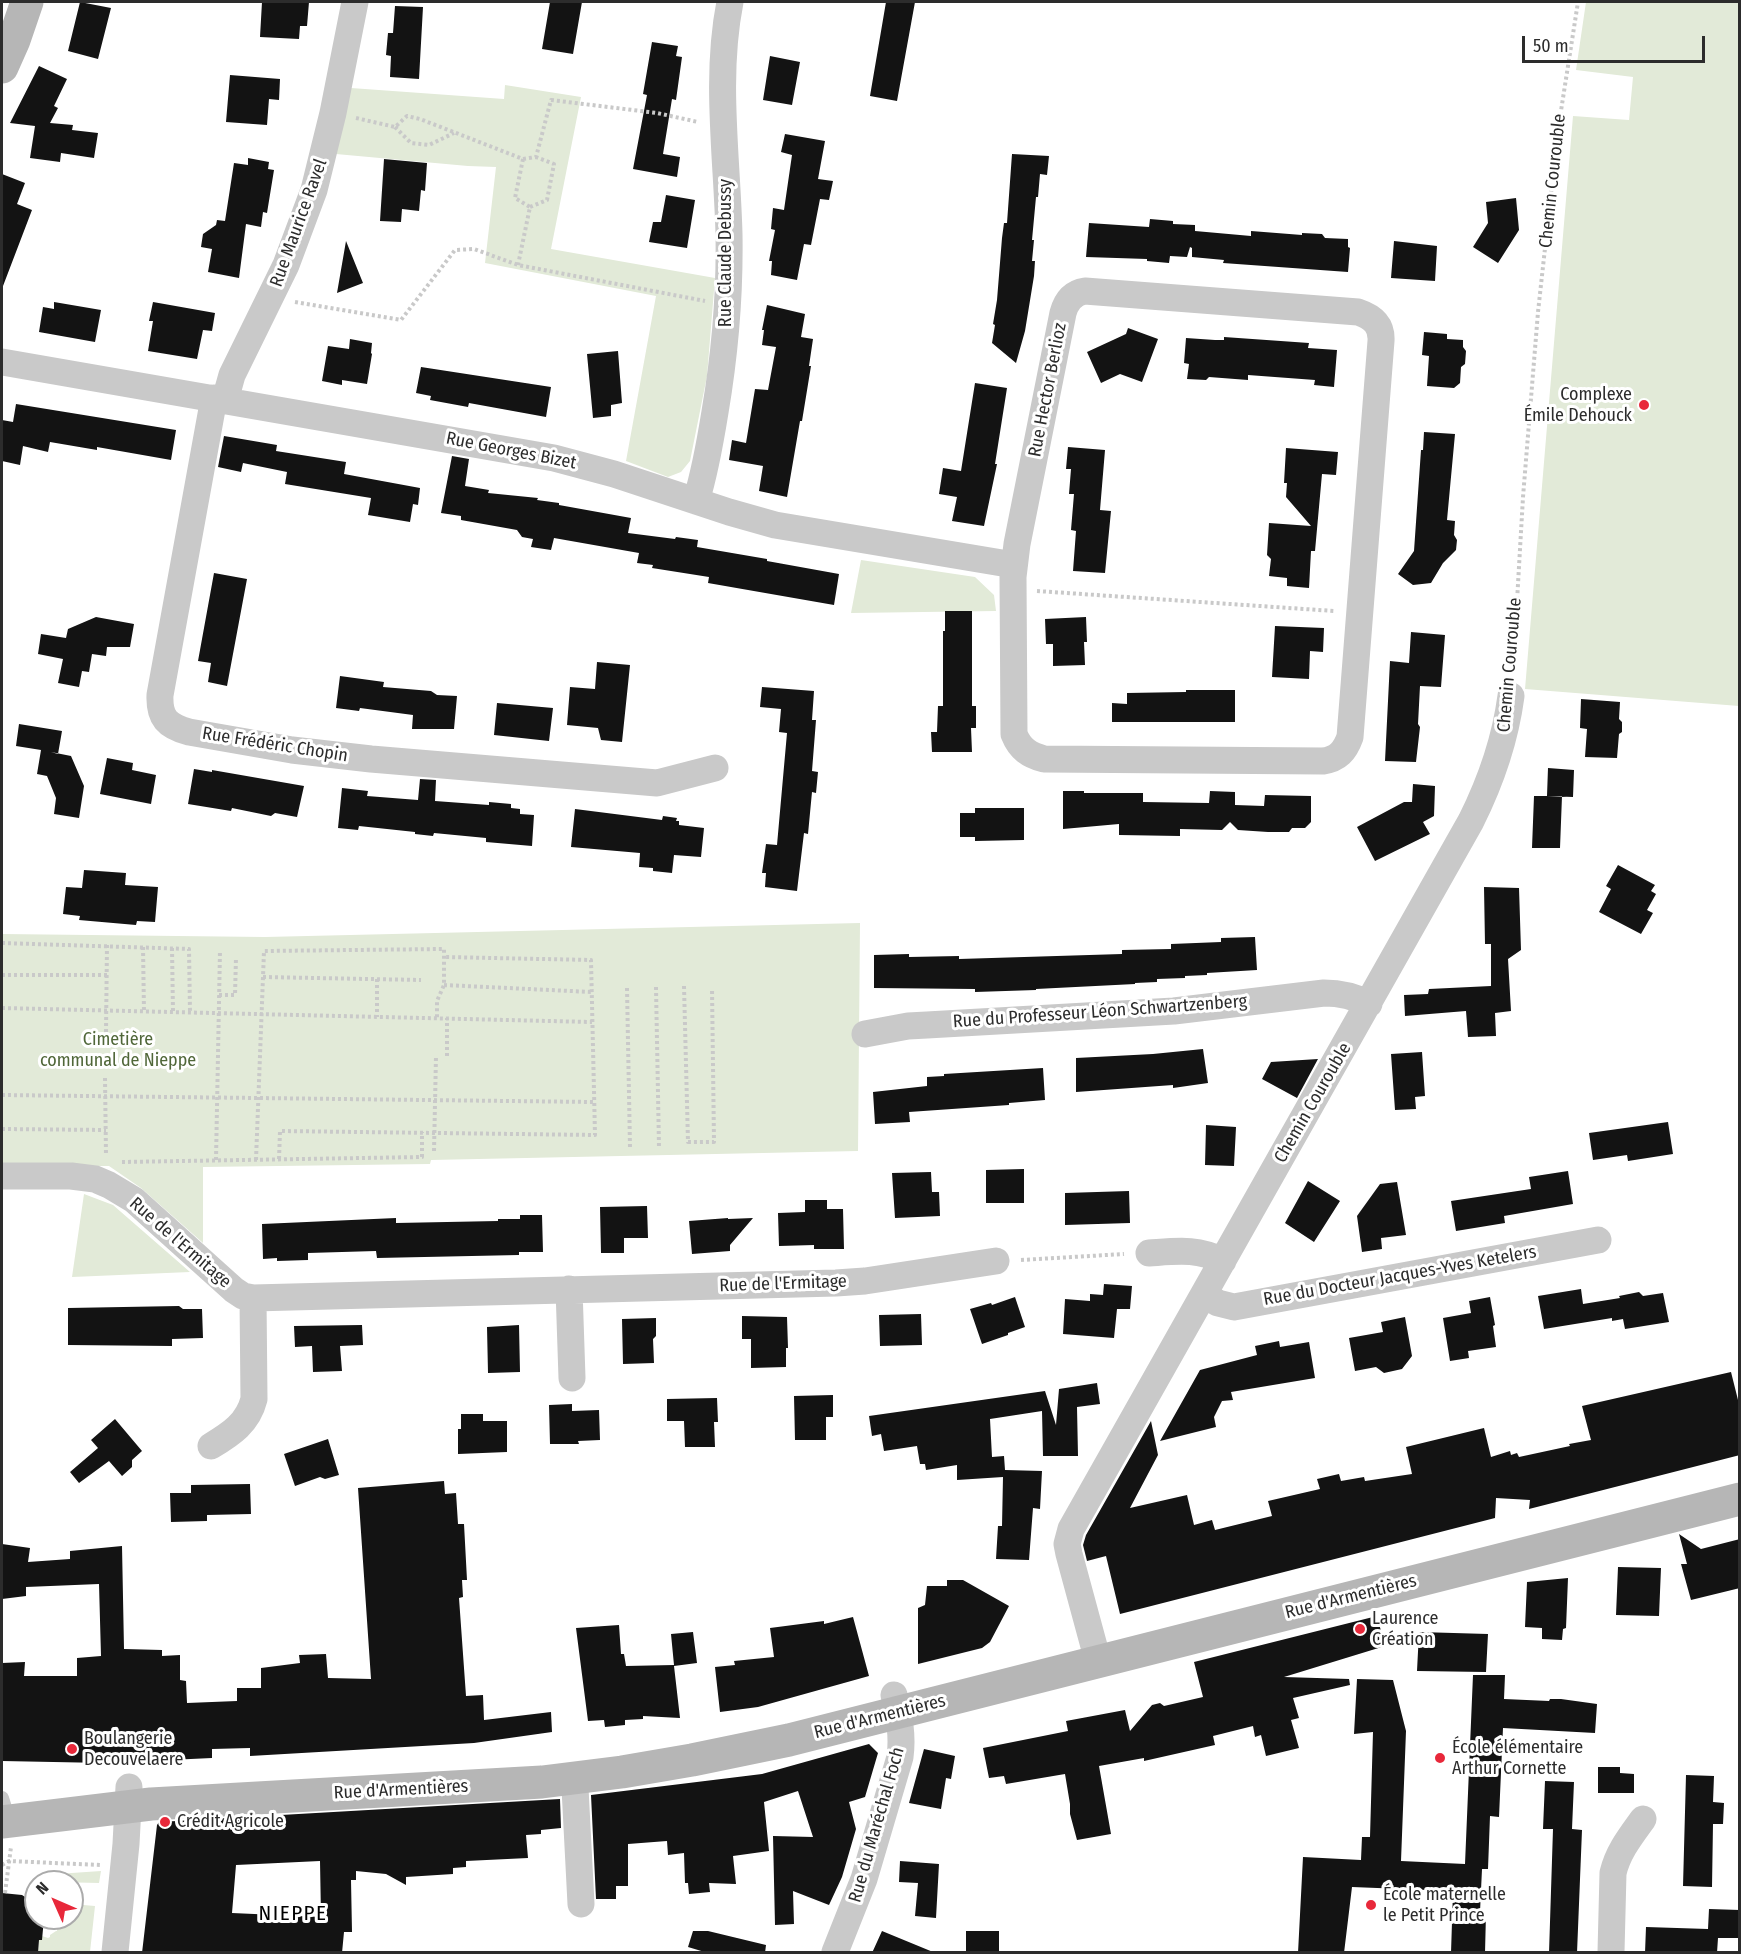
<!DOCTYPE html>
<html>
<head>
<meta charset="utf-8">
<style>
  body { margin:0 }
  #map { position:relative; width:1741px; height:1954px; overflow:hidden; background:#fff; font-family:"Fira Sans Condensed",sans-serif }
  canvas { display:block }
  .frame { position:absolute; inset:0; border:3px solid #2c2c2c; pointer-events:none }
  .north { position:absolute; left:24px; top:1870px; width:60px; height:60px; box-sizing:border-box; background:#fff; border:2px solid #ababab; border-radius:50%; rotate:315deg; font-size:16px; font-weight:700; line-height:24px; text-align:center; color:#2c2c2c }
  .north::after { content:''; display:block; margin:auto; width:21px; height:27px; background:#e8283a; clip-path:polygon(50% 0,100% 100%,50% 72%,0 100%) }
  .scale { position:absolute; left:1522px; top:36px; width:183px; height:27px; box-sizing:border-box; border:3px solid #2c2c2c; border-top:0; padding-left:8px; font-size:18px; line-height:21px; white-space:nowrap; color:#2c2c2c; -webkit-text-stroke:4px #fff; paint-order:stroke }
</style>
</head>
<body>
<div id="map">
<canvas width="1741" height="1954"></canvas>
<div class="frame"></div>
<div class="north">N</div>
<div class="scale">50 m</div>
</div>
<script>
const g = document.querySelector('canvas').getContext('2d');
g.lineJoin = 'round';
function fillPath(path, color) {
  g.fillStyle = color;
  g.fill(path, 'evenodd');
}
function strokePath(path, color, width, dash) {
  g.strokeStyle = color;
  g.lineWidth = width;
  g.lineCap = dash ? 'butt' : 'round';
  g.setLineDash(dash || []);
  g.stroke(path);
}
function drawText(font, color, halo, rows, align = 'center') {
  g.font = font + ' "Fira Sans Condensed",sans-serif';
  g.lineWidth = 6;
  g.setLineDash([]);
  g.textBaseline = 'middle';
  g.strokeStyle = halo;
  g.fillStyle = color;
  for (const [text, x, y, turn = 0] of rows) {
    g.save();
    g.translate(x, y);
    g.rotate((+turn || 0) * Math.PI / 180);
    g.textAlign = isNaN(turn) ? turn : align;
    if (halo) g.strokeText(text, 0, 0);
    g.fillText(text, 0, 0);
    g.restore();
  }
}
fillPath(new Path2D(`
  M1586,2h153v704l-214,-17 48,-573 56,4 4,-43 -57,-7z
  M505,85l76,12 -30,152 164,29 -8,98 -17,85 -9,11 -13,5 -42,-16 30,-165 -171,-33 11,-96 -28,-1 -132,-12 15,-66 153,11z
  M861,560l114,17 19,18 2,16 -145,2z
  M860,923l-2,228 -427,9 -1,4 -227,3v76l-62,-55 -32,-22h-107v-232l263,3z
  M84,1194l29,11 77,67 -118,5z
  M101,1871l-2,12 -43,-1 1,-8z
  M72,1904l23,2 -5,46h-52l1,-12 3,-4 6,2 2,-1v-2l6,-4h1v-9l2,-1 -4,-3h17z`), '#e2ead8');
fillPath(new Path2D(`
  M80,2l31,6 -13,51 -30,-8z
  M262,2h47l-2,24h-7l-1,13 -39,-2z
  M550,2h32l-9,52 -31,-5z
  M886,2h29l-18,99 -27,-5z
  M395,6l28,1 -4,72 -29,-2 1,-21 -5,-1 2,-22h5z
  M652,42l26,4 -2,10 6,1 -6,43 -4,-1 -9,55 17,3 -3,20 -44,-8 14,-74 -4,-1z
  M770,56l30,6 -8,43 -29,-5z
  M39,66l28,13 -13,27 4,2 -8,15 23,2 -1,5 26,3 -4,25 -33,-5 -1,9 -30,-4 5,-32 -25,-3z
  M230,75l50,4 -1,21 -10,-1 -2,26 -41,-3z
  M785,134l40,7 -7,38 15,2 -4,19 -9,-1 -9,46 -7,-1 -7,36 -26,-5 1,-14h-3l6,-31 -4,-1 2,-21 11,2 8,-55 -11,-3z
  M1012,154l37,2 -2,19 -7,-1 -2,23h-2l-4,43h2l-2,21h3l-1,15 -9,55 -9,32 -24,-20 3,-18 -2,-1 4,-24 5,-62 2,-15h3z
  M248,158l21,4 -1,7 6,1 -7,43 -4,-1 -2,15 -15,-3 -7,54 -31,-6 4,-23 -11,-2 2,-13 13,-9 1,-5 8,1 9,-58 14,2z
  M384,159l43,4 -2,28 -4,-1 -2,21 -17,-2 -1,13 -21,-1z
  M2,174l23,9 -8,21 15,6 -29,76h-1z
  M666,195l29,5 -8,48 -38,-6 4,-20h8z
  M1516,198l3,32 -21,33 -25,-16 15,-24 -2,-21z
  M1150,219l23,2v3l22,1v6l56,5v-5l51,4v-2l20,1 3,4 23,1v8l2,1 -2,24 -125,-9 1,-3 -32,-3v-9l-2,-1 -3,10 -17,-1 -1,7 -22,-2v-2l-61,-2 3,-34 60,4z
  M346,241l17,42 -26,10z
  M1394,241l43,5 -2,35 -44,-3z
  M54,302l47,8 -6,32 -56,-10 4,-25 11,2z
  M153,302l62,11 -3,18 -9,-1 -6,29 -49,-8 5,-30h-4z
  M767,305l38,9 -4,23 12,2 -4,27h2l-9,55h-2l-13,76 -28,-6 4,-25 -34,-6 3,-20 14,3 9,-54 13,1 8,-43 -14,-2 2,-15h-2z
  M1128,328l30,11 -16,43 -22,-8 -19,9 -14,-31 39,-18z
  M1424,332l23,2v5l16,1v7l3,4 -1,13 -4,3 -1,16 -6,5 -27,-2 2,-30 -7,-1z
  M1224,337l85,6 -1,5 29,2 -3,37 -20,-2 1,-5 -67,-5v5l-39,-3 -3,3 -19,-1 2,-15 -5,-1 2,-25 29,2h9z
  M350,339l22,4 -1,10 1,1 -5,30 -25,-4v5l-20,-4 6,-35 21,3z
  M618,351l4,52 -11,2v11l-18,2 -6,-64z
  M421,367l130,20 -5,30 -77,-14 -1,4 -38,-7 1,-4 -15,-3z
  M975,383l32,5 -12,76h2l-13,62 -32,-5 5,-24 -18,-3 4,-26 18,3z
  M16,404l160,26 -5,30 -74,-13v3l-47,-8 -2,10 -25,-6 -3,19 -18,-4v-41l11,2z
  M1424,432l31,2 -8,86 8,1 -1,14 3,5 -1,10 -13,13 -12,20 -18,2 -15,-11 16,-23 7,-101h2z
  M224,436l53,9 -1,6 70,11 -2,12 76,14 -2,17 -5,-1 -3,18 -42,-7 3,-17 -86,-14 2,-12 -44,-9 -2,9 -23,-5z
  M1068,447l37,3 -5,60 11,1 -6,62 -32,-2 3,-40 -5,-1 3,-36h-5l2,-25h-5z
  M1286,448l52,4 -2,23 -14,-1 -7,77h-4l-2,37 -22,-2v-8l-18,-2 2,-17 -4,-4 2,-32 42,3 -25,-29 1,-14h-3z
  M452,456l17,3 -4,27 24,4 -1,3 50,5 -1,2 22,3v2l72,13 -3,15 47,6 1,-2 22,3 -1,7 70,12v2l72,13 -5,31 -126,-22 1,-6 -57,-9 1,-3 -16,-2 2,-10 -85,-15 -3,12 -20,-3 2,-8 -11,-2 -5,-7 -56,-10v-4l-20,-3z
  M214,573l33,6 -20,107 -19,-4 3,-19 -13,-2z
  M945,611h27v95h4v22h-5l1,24h-40l-1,-20h6l1,-26h5v-75h2z
  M96,617l38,7 -4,23h-23l-1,9 -14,-2 -3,18 -7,-1 -3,16 -21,-4 5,-24 -25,-5 3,-20 25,4 2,-9z
  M1086,617l1,25h-3l1,23 -32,1v-22h-7l-1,-25z
  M1275,626l49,2 -1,24 -13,-1 -1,28 -37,-2z
  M1411,632l34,3 -4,52 -21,-1 -2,38 2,3 -4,35 -31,-1 5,-100 19,2z
  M597,662l33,3 -8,77 -21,-2 -3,-12 -31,-3 3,-38 25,2z
  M340,676l44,6 -1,5 48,4 6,4 20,1 -3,33h-42l1,-14 -53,-7 -1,3 -23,-3z
  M762,687l52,4 -2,29h4l-4,51 6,1 -2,21 -4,-1 -4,42 -4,-1 -7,58 -32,-4 1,-14h-4l4,-29 11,1 10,-112 -8,-1 2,-23 -21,-2z
  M1186,690h49v32h-123v-19l15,1v-11l59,-1z
  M1581,699l39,3 -1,17 3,3v10l-3,2 -2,24 -32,-1 2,-28 -7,-1z
  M497,703l56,5 -4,33 -55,-6z
  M19,724l43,7 -4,23 -7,-2 20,4 13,30 -5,32 -25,-4 2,-16 -9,-22 -10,-2 4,-24 -25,-4z
  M107,758l26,5 -1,7 24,5 -5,29 -51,-10z
  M1548,768l26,2 -1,27 -26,-1z
  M194,769l18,3v-2l92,16 -7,31 -22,-4 -4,3 -39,-8 -1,3 -43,-7z
  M420,779l16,1 -1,21 54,4v-3l22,2v4l9,1v5l14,1 -2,31 -46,-4v-4l-52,-5 -1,3 -18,-2v-2l-56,-6 -1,4 -20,-2 4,-40 26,3 -1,5 51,4z
  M1413,784l22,2 -1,30 -11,6 7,12 -55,27 -18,-34 47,-25h8z
  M1063,791h21v2h59v9l66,1 1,-12 25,1v13l29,1 1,-11 46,1v26l-6,6h-13l-3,4h-21l-30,-2 -8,-8 -8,8 -42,-1v7l-61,-1v-11l-56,5z
  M1534,796h28l-2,52h-28z
  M975,808h49v32l-49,1v-4h-15v-24h15z
  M575,809l87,11 1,-4 14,2 -1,3h3v4l25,3 -3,29 -27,-2 -2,18 -19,-2v-3l-14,-1 1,-14 -69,-6z
  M1618,865l37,20 -4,6 5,3 -9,16 6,3 -12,21 -42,-22 12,-23 -5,-3z
  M84,870l42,3 -1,12 33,2 -3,35 -18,-1 -1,4 -57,-5 1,-4 -17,-2 3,-27 16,1z
  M1484,887l35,1 2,62 -13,9 3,52 -16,2 1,23 -28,1 -2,-26 -61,5 -1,-21 24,-1 1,-5 62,-3v-42h-6z
  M1255,937l2,33 -50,3v2l-22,1v2l-28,1v3l-22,1v1l-99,5v1l-61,2v-3l-101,-1v-33l35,-1v3l50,-1v3l163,-5v-4l49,-1v-5l50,-2v-4z
  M1203,1049l5,34 -35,5v-3l-97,7v-34l77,-4z
  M1422,1052l3,44 -10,1 1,12 -21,1 -4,-56z
  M1318,1059l-21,39 -35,-19 9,-17z
  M1043,1068l2,32 -36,3v2l-100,7 1,10 -35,2 -2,-32 54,-6v-9l17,-1v-2z
  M1668,1122l5,32 -45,7 -1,-6 -34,5 -4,-27z
  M1206,1125l30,2 -2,39 -29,-1z
  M1024,1169v34h-38v-33z
  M1568,1171l5,33 -69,12 1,7 -49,8 -5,-30 80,-12 -2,-12z
  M931,1172l1,20h7l1,24 -45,2 -3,-45z
  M1308,1181l32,20 -26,41 -29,-19z
  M1397,1182l9,53 -25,3 1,11 -20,3 -5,-36 23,-32z
  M1129,1191l1,32 -65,2v-32z
  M805,1200h22v9h16l1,40h-30v-4l-35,1 -1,-33 27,-1z
  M647,1206l1,32h-24v15h-23l-1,-46z
  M520,1215h22l1,37h-24v3l-142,3 -1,-7 -68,2v7l-31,1v-3l-14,1 -1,-35 134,-6v5l102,-2v-2h22z
  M728,1218v1l25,-1 -23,27v6l-38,3 -3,-33z
  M1104,1284l28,2 -2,23h-13l-3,29 -51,-4 2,-35 25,2v-7l13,1z
  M1581,1289l2,15 37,-6 -1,-2 20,-4 4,4 20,-3 6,29 -44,7 -2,-10 -11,2v-3l-68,11 -6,-33z
  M1015,1297l10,30 -17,6v2l-26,9 -12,-35 21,-6 1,2z
  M1490,1297l5,28 -2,1 3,21 -28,4 1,7 -19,3 -7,-43 28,-5 -2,-12z
  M179,1306l4,3h19l1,29 -31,1v7l-104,-1v-37z
  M921,1314l1,31 -42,1 -1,-31z
  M742,1316l45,1 1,31h-2v19l-35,1v-29h-9z
  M1405,1317l7,39 -10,13 -18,4 -8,-6 -21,4 -6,-33 34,-6 -2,-10z
  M656,1318v18l-3,3 1,24 -31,1 -1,-45z
  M362,1325l1,20 -23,1 2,25 -29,1 -1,-26 -17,1 -1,-21z
  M519,1325l1,47 -32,1 -1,-46z
  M1279,1341l1,6 29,-5 6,36 -84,14 2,8 -11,1 -8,16 2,10 -56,14 40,-71 57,-15 -2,-9z
  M1731,1372l9,36v47l-211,54 1,-9 -34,-2 -1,20 -375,96 -14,-58 -19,5 -4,-16 3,-10 65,-114 7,34 -28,53 57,-13 7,30 18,-5 3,10 57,-14 -4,-15 52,-12 -3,-10 22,-5 2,7 23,-4 1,4 47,-7 -6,-27 78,-19 7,29 19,-6 1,4 6,-2 2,4 51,-11 -1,-2 22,-4 -9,-34z
  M1097,1383l3,21 -23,3 1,49h-35l-1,-45 -52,8 2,38 12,-1 1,14 37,1 -2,38 -7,-1 -4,52 -33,-1 2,-33h4l1,-49 -46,3v-15l-31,5 -1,-6h-5l-3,-18 -33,5 -3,-17 -9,2 -3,-20 176,-25 11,34 3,-36z
  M833,1395v22h-7v23h-31l-1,-44z
  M717,1398l1,24h-4l1,25h-30l-1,-26h-17v-22z
  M572,1404v7l27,-1 1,30 -22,1 1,3h-29l-1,-39z
  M461,1414h22v7h24v31l-49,2v-25h3z
  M115,1419l27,32 -10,9v7l-10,9 -13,-15 -30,22 -9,-11 28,-24 -7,-8z
  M328,1439l11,36 -14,4 -5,-2 -25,9 -11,-32z
  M444,1481l1,13 11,-1 2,31h6l3,56h-5l1,17 -4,1 7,98 17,-1 1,25 67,-8 1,20 -78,11 -224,13v-8l-38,1v9l-107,5 -103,-2v-98l23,-1 -1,14h53v-18l24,-2 -2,-72 -73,3v9l-24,3v-55l28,4 -2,14 42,-3v-8l52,-5 2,103 38,1v6l18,-1v25l6,1 1,22 50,-2v-13h24v-20l39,-5 -1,-8 27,-1 2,24 43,1 -13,-191z
  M250,1484l1,30 -44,1v6l-36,1 -1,-29h21v-8z
  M1679,1534l22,15 39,-10v49l-49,12 -10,-36h6z
  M1618,1567l43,1 -2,48 -43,-1z
  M1568,1578l-2,50 -3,1 -1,11 -20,-1v-11l-17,-1 2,-45z
  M947,1580h16l46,26 -19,36 -8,6 -64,16v-56l7,-3 2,-19h20z
  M1377,1616l8,30 -101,31 65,2 1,6 -57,13 6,20 -8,2 8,28 -33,8 -5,-21 -6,2 -2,-11 -40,10 2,9 -71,16v-3l-45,8 12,68 -34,6 -7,-26v-10l-5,-30 -59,10 -2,-8 -15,2 -6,-30 85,-17 -2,-10 59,-11 5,21 22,-26 8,-2 4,3 39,-9 -9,-35z
  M853,1617l16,59 -111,31 -38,5 -5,-45 20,-2 -1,-4 40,-4 -4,-29 54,-7v3z
  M619,1625l2,29h3l2,12 48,-1 -3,-31 22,-2 4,31 -23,3 6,52 -37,-2v3l-18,1v5l-20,2 -1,-7 -16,1 -12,-93z
  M1419,1632l69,2 -2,38 -69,-1z
  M1473,1675h32l-1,24 45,2 1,-2h11l36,5 -2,29 -92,-5 -4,89 -9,-1 -2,53h-6l-2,43 6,1 -1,40h-34l2,-62 -101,-4 -8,66h-46l5,-96 58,3 1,-23h8l3,-105 -19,2 3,-55 36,1 13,51 -5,130 64,3z
  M869,1744l9,9 -13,44 -16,5 7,27 -14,48 -13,28 -36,-14 1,33 -19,1 -2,-89 40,1 -15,-46 -34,11 5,49 -36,5 3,28 -27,-1 1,9 -21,2 -1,-11h-3l-1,-30 -16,2 -1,-14 -39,3v42h-12v13h-20l-5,-104 171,-21z
  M924,1749l31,7 -4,23 -5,-1 -5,31 -32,-6z
  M1598,1767h22v6l14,1v19h-36z
  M1686,1775l28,1 -1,26 11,1 -1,21h-10l-1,63 -29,-1z
  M1545,1781l29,1 -2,47 10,1 -5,123h-28l4,-124h-10z
  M560,1799l1,29 -20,2v4l-15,1 2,23 -62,3v6l-13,1v6l-47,3v8l-20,-11 -30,-3v9h-5l1,52h-8l-2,21h-200l15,-128 2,-3zM320,1861l1,56 -89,-4 4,-48z
  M900,1861l39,3 -3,54 -21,-2 3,-33 -19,-1z
  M2,1893l20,2 14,9v14h8l-2,22h-3l-1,13h-36z
  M1709,1909l31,1v28h-22l-1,15h-72l1,-26 62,2z
  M693,1931h15l58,14 -1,8h-57l-20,-6z
  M882,1931l51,21 -1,1h-60z
  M966,1931h33v20h-2v2h-31z`), '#131313');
strokePath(new Path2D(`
  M356,118l39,9 12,-11 13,3 103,40 -8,39 15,9 -12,58
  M395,127l16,16 18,2 25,-12
  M523,159l13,-2 15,-57 106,13 41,9
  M530,207l17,-7 7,-36 -18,-7
  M295,302l106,18 54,-70 19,-1 44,16 187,36
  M1037,591l297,20
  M1513,671l10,-174 15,-185 20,-182 20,-128
  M2,943l187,6 1,63
  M143,947l1,65
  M172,948l1,64
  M2,975h105
  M263,977l158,3
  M377,979v38
  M444,985l148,7
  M684,986l4,156h26l-2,-154
  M656,987l3,160
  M627,988l3,159
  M219,995h16l1,-38
  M2,1008l590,14
  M106,1032l1,-87
  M447,1056v-38
  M105,1078l1,77
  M2,1095l592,7
  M2,1129l104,1
  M434,1151l2,-95
  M279,1159l1,-28 315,4 -4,-175 -147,-3
  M216,1160l4,-210
  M256,1160l8,-209 180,-2v36l-7,16v17
  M122,1162l300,-5v-25
  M1021,1260l103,-6
  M2,1865l7,-4 91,4
  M5,1893l6,-46`), '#c9c9c9', 4, [3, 3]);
strokePath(new Path2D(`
  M2,1798l7,22`), '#c9c9c9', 14);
strokePath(new Path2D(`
  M1085,291l273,21c15,5 24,13 23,29l-31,396c-5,14 -12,22 -27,24l-279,-2c-15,-4 -24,-10 -30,-25l-1,-157 4,-33 46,-231c3,-11 9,-20 22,-22z
  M2,362l552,96 60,16 115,38 46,13 239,40
  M214,398l-54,297c-1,23 7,31 29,37l103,18 79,9 286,24 58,-15
  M225,400l7,-25 54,-110 28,-75 19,-77 22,-111
  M696,501c9,-29 14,-58 19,-89 10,-59 15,-118 14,-178 -2,-77 -14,-156 1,-232
  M865,1034l43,-8 19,-1 247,-14 150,-18c17,0 30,3 45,11
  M2,1176h69l24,3 14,6 25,15 100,90 9,6 10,2 583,-15 29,-2 131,-20
  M1149,1253c29,-2 48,-5 74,8
  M569,1289l3,89
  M1204,1295l14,8 16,4 364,-67
  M211,1446c20,-12 37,-23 43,-47l-1,-101
  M1098,1661l-29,-107 -2,-10 4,-15 400,-708c20,-40 34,-80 40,-125
  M575,1788l6,116
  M115,1952l11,-108 3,-57
  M835,1952l29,-73 36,-122c3,-22 -1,-41 -6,-62
  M1611,1952l2,-79c5,-21 17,-36 30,-54`), '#c9c9c9', 27);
strokePath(new Path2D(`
  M2,67l12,-27 13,-38
  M2,1822l149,-18 391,-22 80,-10 70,-12 97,-20 951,-241`), '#b6b6b6', 33);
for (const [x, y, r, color] of [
  [1644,405,6,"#e8283a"],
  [1360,1629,6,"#e8283a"],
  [72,1749,6,"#e8283a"],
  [1440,1758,6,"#e8283a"],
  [165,1822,6,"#e8283a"],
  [1371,1905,6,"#e8283a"]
]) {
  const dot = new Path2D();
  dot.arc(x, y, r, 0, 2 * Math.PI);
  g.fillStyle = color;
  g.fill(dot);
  strokePath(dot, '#fff', 2);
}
drawText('18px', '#2c2c2c', '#fff', [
  ["Chemin Courouble",1553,181,-84],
  ["Rue Maurice Ravel",299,223,-70],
  ["Rue Claude Debussy",726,253,-90],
  ["Rue Hector Berlioz",1048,390,-79],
  ["Rue Georges Bizet",511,451,11],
  ["Chemin Courouble",1510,665,-85],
  ["Rue Frédéric Chopin",275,745,9],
  ["Rue du Professeur Léon Schwartzenberg",1100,1012,-4],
  ["Chemin Courouble",1313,1103,-60],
  ["Rue de l'Ermitage",180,1243,41],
  ["Rue du Docteur Jacques-Yves Ketelers",1400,1276,-10],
  ["Rue de l'Ermitage",783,1284,-2],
  ["Rue d'Armentières",1351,1597,-14],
  ["Rue d'Armentières",880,1717,-14],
  ["Rue d'Armentières",401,1790,-3],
  ["Rue du Maréchal Foch",877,1825,-74]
]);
drawText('18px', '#2c2c2c', '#fff', [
  ["Complexe",1632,395,"right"],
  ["Émile Dehouck",1632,416,"right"],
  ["Laurence",1372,1619],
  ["Création",1372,1640],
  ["Boulangerie",84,1739],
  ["Decouvelaere",84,1760],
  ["École élémentaire",1452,1748],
  ["Arthur Cornette",1452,1769],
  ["Crédit Agricole",177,1822],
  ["École maternelle",1383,1895],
  ["le Petit Prince",1383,1916]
], 'left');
drawText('18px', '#506739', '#fff', [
  ["Cimetière",118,1040],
  ["communal de Nieppe",118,1061]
]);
g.letterSpacing = '1.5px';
drawText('21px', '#000', '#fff', [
  ["NIEPPE",293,1914]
]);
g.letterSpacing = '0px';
</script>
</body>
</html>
